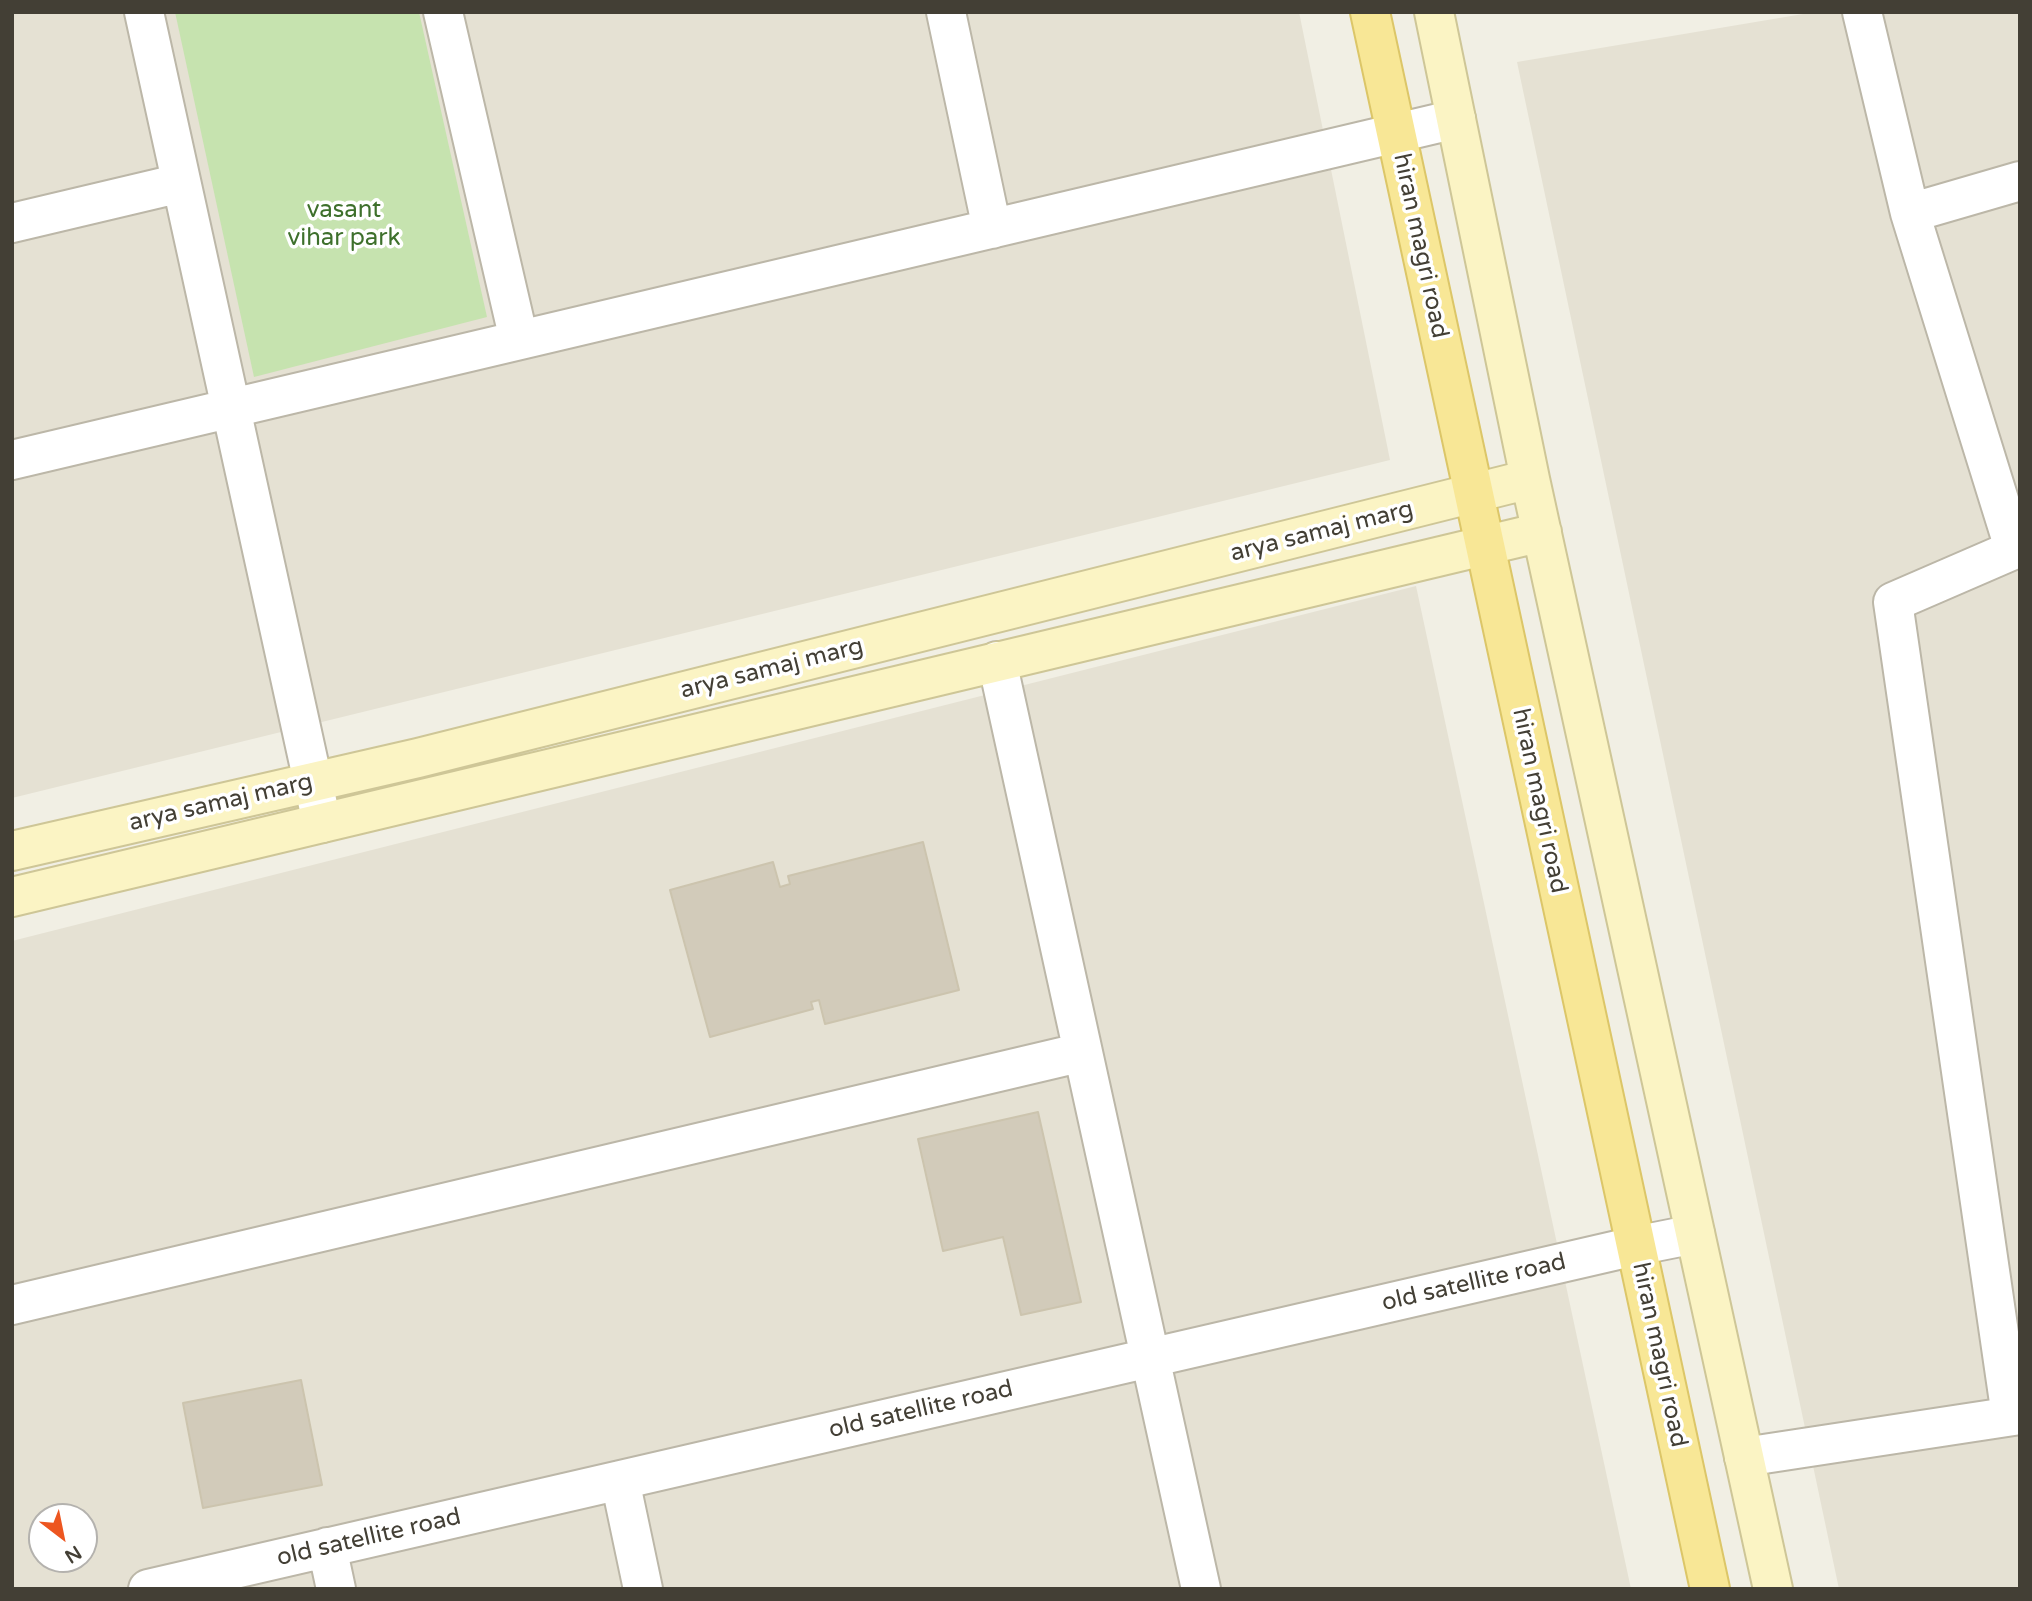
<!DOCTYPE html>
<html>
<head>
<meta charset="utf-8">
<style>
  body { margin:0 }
  #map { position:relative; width:2032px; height:1601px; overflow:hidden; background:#f1efe4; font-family:"Varela Round",sans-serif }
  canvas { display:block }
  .frame { position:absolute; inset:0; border:14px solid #433f35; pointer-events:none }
  .north { position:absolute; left:28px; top:1503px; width:70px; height:70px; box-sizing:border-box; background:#fff; border:2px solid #b4b2ae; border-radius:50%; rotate:148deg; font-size:19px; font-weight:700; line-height:28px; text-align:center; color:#433f35 }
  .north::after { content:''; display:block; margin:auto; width:24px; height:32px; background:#ed5620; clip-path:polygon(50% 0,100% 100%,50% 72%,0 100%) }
</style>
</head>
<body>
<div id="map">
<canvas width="2032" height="1601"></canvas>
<div class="frame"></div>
<div class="north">N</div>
</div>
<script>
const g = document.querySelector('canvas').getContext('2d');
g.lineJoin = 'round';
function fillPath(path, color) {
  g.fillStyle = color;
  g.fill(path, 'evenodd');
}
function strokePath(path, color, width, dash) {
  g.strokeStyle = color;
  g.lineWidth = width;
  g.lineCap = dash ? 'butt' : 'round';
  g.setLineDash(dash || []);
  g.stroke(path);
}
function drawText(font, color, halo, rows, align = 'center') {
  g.font = font + ' "Varela Round",sans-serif';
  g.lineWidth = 7;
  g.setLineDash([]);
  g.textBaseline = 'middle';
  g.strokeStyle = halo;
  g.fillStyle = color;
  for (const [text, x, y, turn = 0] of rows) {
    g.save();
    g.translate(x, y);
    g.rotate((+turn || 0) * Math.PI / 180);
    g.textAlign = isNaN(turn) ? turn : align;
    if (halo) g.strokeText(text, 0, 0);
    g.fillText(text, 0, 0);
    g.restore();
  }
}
fillPath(new Path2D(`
  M12,12h1287l91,448 -1378,338z
  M1815,12h205v1577h-181l-322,-1527z
  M1416,586l215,1003h-1619v-648zM42,1517h42v42h-42z`), '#e5e1d3');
fillPath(new Path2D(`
  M175,12h244l68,305 -233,60z`), '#c6e3af');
const building = new Path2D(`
  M923,842l36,148 -134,34 -6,-24 -8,2 2,7 -103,28 -40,-147 103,-28 7,25 10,-3 -2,-8z
  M1038,1112l43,190 -60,13 -18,-78 -60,14 -25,-112z
  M301,1380l21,105 -119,23 -20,-105z`);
fillPath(building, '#d2cbba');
strokePath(building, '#ccc4ae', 2);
const street = new Path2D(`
  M144,12l178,811
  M443,12l76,328
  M946,12l46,217
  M1862,12l48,201 104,335
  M1910,213l110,-32
  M12,223l169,-40
  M12,460l1444,-341
  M997,661l204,928
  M12,1305l1071,-253
  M2011,1416l-118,-814 127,-55
  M1744,1457l276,-42
  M620,1480l23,109
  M327,1547l9,42
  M148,1589l1487,-343 60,-12`);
const secondary = new Path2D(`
  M1434,12l96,467 243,1110
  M12,851l406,-93 1112,-279
  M12,897l1530,-365`);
const primary = new Path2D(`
  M1370,12l340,1577`);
strokePath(street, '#bcb7a8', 42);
strokePath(secondary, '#cec697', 42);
strokePath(primary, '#dcc668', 42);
strokePath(street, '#fff', 38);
strokePath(secondary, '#fbf4c4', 38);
strokePath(primary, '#f8e796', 38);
drawText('24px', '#3e702c', '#fff', [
  ["vasant",344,211],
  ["vihar park",344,239]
]);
drawText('24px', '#433f35', '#fff', [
  ["hiran magri road",1420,246,78],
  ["arya samaj marg",1322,532,-14],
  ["arya samaj marg",772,669,-14],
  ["hiran magri road",1539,801,78],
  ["arya samaj marg",221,803,-13],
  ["old satellite road",1474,1283,-13],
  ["hiran magri road",1659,1355,78],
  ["old satellite road",921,1410,-13],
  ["old satellite road",369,1538,-13]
]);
</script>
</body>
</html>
